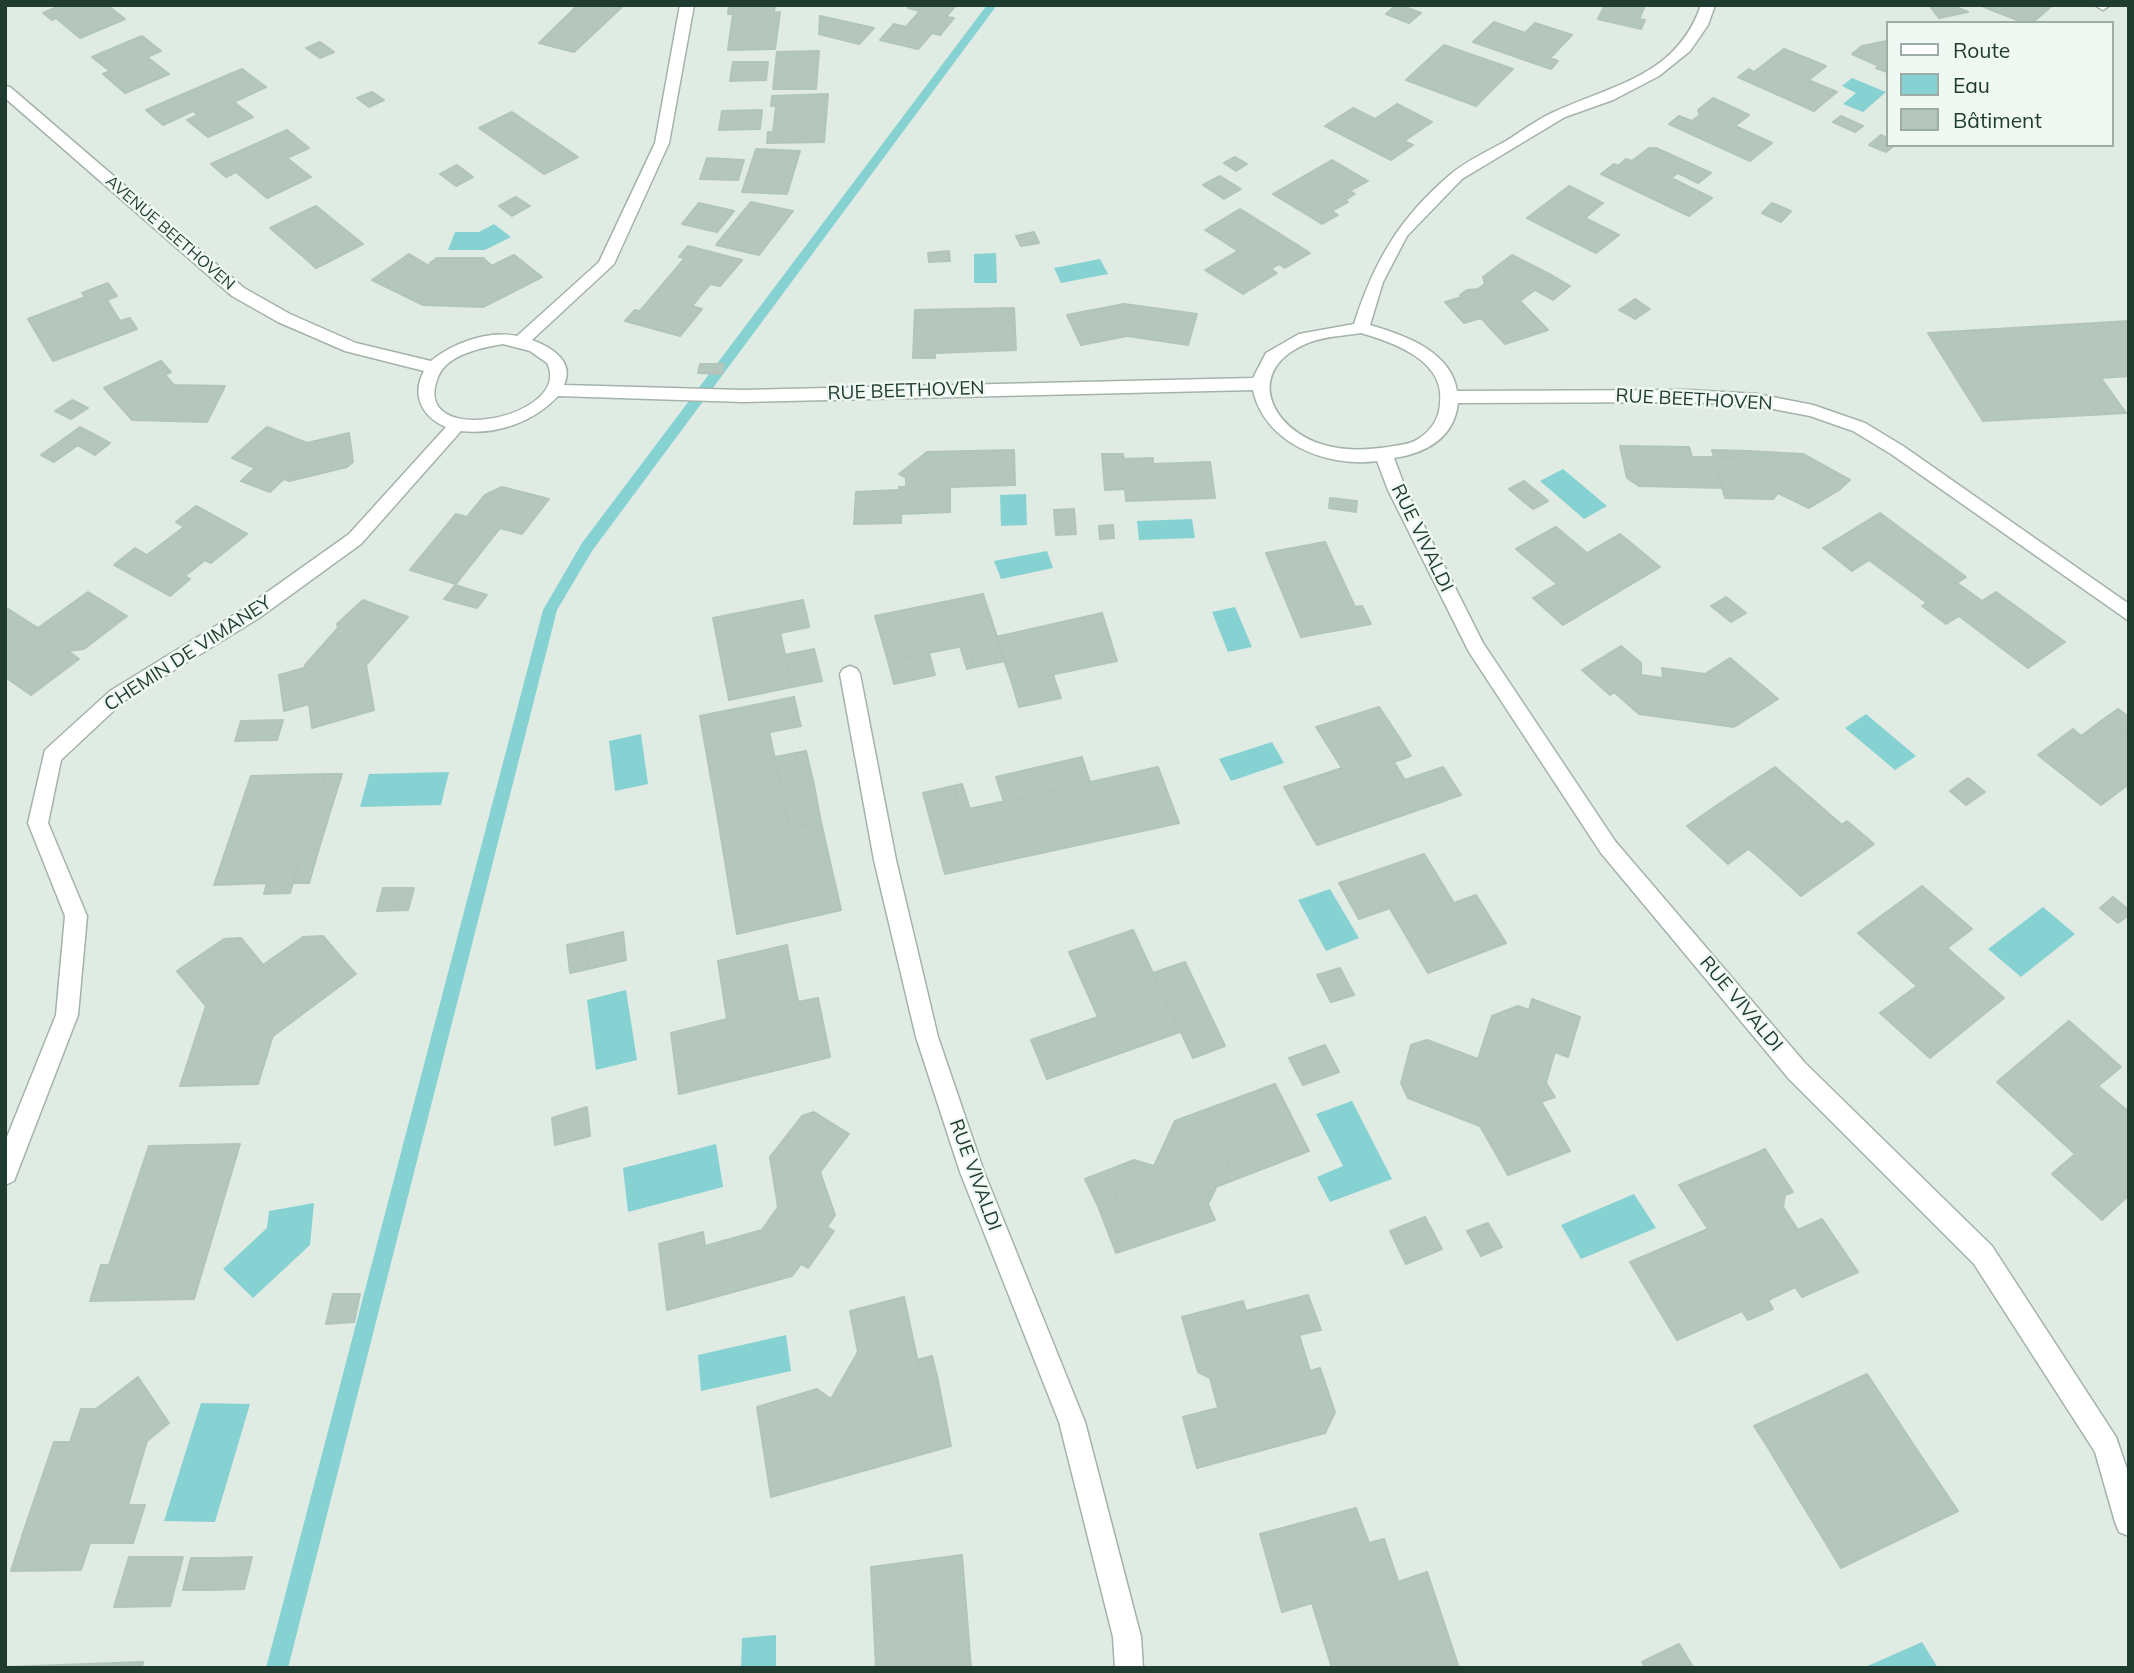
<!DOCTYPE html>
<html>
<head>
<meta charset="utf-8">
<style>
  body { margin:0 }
  #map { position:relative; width:2134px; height:1673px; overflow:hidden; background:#e0ebe4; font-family:Mulish,sans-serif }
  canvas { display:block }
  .frame { position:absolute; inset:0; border:7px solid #203c30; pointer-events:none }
  .legend { position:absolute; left:1886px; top:21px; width:228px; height:126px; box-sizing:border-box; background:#f0f8f3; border:2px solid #9dada5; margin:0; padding:9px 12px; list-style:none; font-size:21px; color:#203c30 }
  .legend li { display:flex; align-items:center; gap:14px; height:35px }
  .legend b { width:35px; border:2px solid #9dada5 }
</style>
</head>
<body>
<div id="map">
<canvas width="2134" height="1673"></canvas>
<div class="frame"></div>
<ul class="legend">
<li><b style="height:9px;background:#fff"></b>Route</li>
<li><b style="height:19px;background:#86d2d2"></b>Eau</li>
<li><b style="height:19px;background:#b5c6bd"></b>Bâtiment</li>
</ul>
</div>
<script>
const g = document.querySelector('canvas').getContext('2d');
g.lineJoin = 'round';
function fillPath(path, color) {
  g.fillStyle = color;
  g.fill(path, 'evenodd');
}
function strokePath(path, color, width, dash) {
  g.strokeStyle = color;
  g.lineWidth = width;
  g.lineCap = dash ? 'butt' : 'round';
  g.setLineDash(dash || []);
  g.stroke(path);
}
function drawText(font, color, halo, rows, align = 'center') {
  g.font = font + ' Mulish,sans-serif';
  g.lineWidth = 5;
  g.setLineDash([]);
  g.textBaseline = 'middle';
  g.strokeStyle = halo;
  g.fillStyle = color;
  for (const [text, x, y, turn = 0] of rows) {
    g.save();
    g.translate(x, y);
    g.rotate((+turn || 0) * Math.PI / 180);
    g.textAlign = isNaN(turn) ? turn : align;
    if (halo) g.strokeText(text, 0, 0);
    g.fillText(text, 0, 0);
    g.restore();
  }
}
fillPath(new Path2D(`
  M1852,78l34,14 -23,20 -20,-8 13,-11 -14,-7z
  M494,224l17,13 -26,13h-37l7,-18h24z
  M996,253l1,30h-23v-29z
  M1100,259l8,15 -47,9 -7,-15z
  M1563,469l44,37 -23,13 -44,-38z
  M1026,494l1,31 -26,1 -1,-31z
  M1192,519l3,19 -56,2 -2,-19z
  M1047,551l6,17 -52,11 -7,-18z
  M1235,607l17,40 -24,5 -16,-40z
  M1866,714l50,42 -21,14 -50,-42z
  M641,734l7,50 -33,7 -6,-50z
  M1272,742l12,21 -53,18 -12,-22z
  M449,772l-8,33 -81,2 9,-33z
  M1330,889l29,49 -33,13 -28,-51z
  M2043,907l32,27 -54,43 -33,-28z
  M626,990l11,70 -41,10 -9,-70z
  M1352,1101l40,78 -62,23 -13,-25 26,-11 -27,-52z
  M716,1144l7,43 -95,25 -5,-44z
  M1634,1194l22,34 -75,31 -20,-34z
  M314,1203l-4,42 -57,53 -30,-29 44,-41 2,-17z
  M786,1335l5,36 -90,20 -3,-36z
  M201,1403l49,1 -35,118 -51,-1z
  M776,1635v33h-35l1,-30z
  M1922,1642l16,26h-75z`), '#86d2d2');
fillPath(new Path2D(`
  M987,5h10l-405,546 -35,59 -269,1058h-22l277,-1058 39,-67z`), '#86d2d2');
const building = new Path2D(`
  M62,5h45l18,14 -45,19 -24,-20 -4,2 -9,-7z
  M578,5h46l-50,47 -35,-9z
  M729,5h46l-1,8 6,-1 -5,37 -47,1 5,-36h-5z
  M911,5h45l-10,12 8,1 -14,17 -8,-2 -14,16 -38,-9 14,-16 12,3 14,-16 -12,-3z
  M1396,5h4l21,8 -12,10 -23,-9z
  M1642,5l2,3 -5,11 6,1 -4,9 -43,-10 7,-14z
  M1929,5h22l17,7 -29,6z
  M1986,5h67l-21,18h-7l-41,-16z
  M820,16l54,12 -15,16 -40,-10z
  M1494,22l31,11 10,-10 37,12 -22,23 8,3 -7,8 -78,-27z
  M142,36l19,15 -14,6 22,17 -44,19 -22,-19 7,-3 -18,-14z
  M1887,41v31l-11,-4 3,-2 -27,-12 10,-8z
  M320,42l14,10 -14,6 -14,-10z
  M1444,45l69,24 -37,37 -70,-26z
  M1784,49l42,17 -22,18 28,12 -18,15 -76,-34 11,-8 5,3z
  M819,51l-3,38h-43l4,-37z
  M733,62h35l-2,18 -36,1z
  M242,69l24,18 -32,15 19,15 -45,20 -21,-17 11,-5 -5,-4 -30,14 -17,-15z
  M1808,80l29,12 -5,4 -28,-12z
  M372,92l12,8 -15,7 -12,-9z
  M828,94l-4,48 -57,1 1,-11h5l3,-26h-5l1,-10z
  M1713,98l36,17 -14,11 37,17 -22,18 -81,-37 10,-8 13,5 8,-6 -2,-5z
  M1397,104l35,18 -28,19 9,4 -22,15 -66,-34 28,-18 22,11z
  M762,110l-2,19 -41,1 3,-19z
  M512,112l66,45 -34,17 -65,-46z
  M1841,116l22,10 -8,6 -22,-10z
  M287,130l22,18 -22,10 24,19 -44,21 -31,-26 -10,5 -15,-13z
  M1881,135l6,3v7h8l-9,7 -17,-7z
  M1649,148h7l55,25 -13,10 -20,-10 -7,5 41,20 -23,18 -88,-42 13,-10 4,2 8,-7 6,2z
  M756,149l44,2 -13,43 -45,-2z
  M1235,157l12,7 -11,7 -12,-8z
  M707,158l37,2 -6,20 -38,-1z
  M1332,160l36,21 -18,10h-11l-6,3 15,8 -16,9 6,4 -16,9 -49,-30z
  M457,165l16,12 -17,9 -16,-12z
  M1220,176l21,13 -17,10 -21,-14z
  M1569,186l34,17 -18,15 34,17 -23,18 -69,-35z
  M1339,191h11l5,3 -10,6 -12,-6z
  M516,197l14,9 -18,10 -13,-10z
  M751,202l42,9 -34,44 -43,-10z
  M699,203l35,8 -17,21 -35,-8z
  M1772,203l19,8 -10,11 -19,-9z
  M316,206l47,38 -33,17 -11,-9 -13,7 -36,-31z
  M1240,209l13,8 -35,21 -13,-8z
  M1253,217l57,36 -25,15 -6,-4 -8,5 6,4 -34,21 -38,-24 33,-19 -20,-13z
  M1034,232l5,11 -18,3 -5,-10z
  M688,246l54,14 -22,26 -10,-2 -18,22 10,3 -22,27 -55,-15 10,-11 5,1 45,-53 -6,-1z
  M949,251l1,10 -21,1 -1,-9z
  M319,252l11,9 -14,7 -10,-9z
  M409,254l34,20h32l39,-19 28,22 -59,30 -60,-2 -51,-25z
  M1512,255l41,21 -33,25 28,29 -43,14 -24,-26 -17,5 -19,-21 17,-5 -2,-2 7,-5 11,-1 7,-5 -2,-7z
  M437,258h46l9,8 -17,8h-32l-12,-7 -1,-4z
  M1553,276l17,10 -17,14 -18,-10z
  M108,283l9,13 -10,4 -22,-3 -3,-4z
  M85,297l22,3 13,21 10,-3 7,11 -84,32 -25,-42z
  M1635,299l15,10 -15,10 -16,-9z
  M1124,304l73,10 -9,31 -61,-9 -46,9 -14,-30z
  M1014,308l2,42 -81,3v5h-22l2,-48z
  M2129,321v55l-28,2 -38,-53z
  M2063,325l63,88 -143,8 -55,-88z
  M161,361l10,11 -6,3 9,10 51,1 -18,36 -75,-2 -28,-32z
  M700,364h24l-2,10 -24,-1z
  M72,400l16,8 -17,11 -16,-8z
  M80,427l30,16 -15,12 -30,-17z
  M267,427l40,16 42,-10 4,29 -6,5 -37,9 -12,-4 -9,2 -19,18 -29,-11 14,-13 -23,-10z
  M65,438l13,7 -24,17 -13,-7z
  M1620,446l69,1 3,10h22l9,31 -84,-2 -12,-8z
  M1014,450l1,35 -65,2v25l-49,2v9l-47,1 2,-32 43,-2v-3h7v-9l-7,-4 28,-22z
  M1712,450l35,1 2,7 -35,-1z
  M1747,451l56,3 47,26 -11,10 -30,18 -31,-15 -5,6 -48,-1 -11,-41 35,1z
  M1102,454h21l1,5 29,-1v6l57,-2 5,36 -89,3 -1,-12 -20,1z
  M298,472l12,4 -21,5 -5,-2z
  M1524,481l15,12 -16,8 -14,-12z
  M502,487l47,12 -27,35 -22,-6 -44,56 -46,-14 46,-56 11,3 18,-22z
  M1539,493l9,8 -15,8 -10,-8z
  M1330,498l27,3 -1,11 -27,-4z
  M196,506l51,28 -20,16 -5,-3 -17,13 -20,16 5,3 -20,17 -56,-31 21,-17 12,7 37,-28 -8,-5z
  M1074,509l2,25 -20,1 -2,-25z
  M1880,513l86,64 -39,26 -58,-43 -17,11 -29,-23z
  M1113,525l1,13 -14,1 -1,-13z
  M1556,527l31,26 33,-19 40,33 -97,58 -30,-27 24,-14 -41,-35z
  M1325,542l30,65 7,-1 9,18 -70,13 -35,-84z
  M222,547l5,3 -16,13 -6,-3z
  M1957,583l25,18 14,-9 69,50 -37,26 -69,-52 -13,8 -24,-18z
  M455,585l32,10 -10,13 -33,-9z
  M88,592l39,24 -43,33 -16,2 -13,9 12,8 -36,27 -26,-18v-70l33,21z
  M983,594l22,67 -30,6 -7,-22 -80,16 -13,-45z
  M1726,597l20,16 -15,9 -20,-16z
  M363,600l45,17 -42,48 8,45 -62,18 -3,-24 -25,7 -5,-36 25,-7 2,-4 10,-4 12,-12 -6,-2 16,-18 -1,-4z
  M803,600l5,21 -29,6 13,60 -63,13 -16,-82z
  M1102,613l15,48 -105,22 -16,-46z
  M808,621l1,6 -29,6 -1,-6z
  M968,645l7,22 -8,2 -7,-23z
  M322,646l6,2 -12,12 -10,4z
  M1621,646l20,17v12l22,3 -1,-10 43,6 25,-16 48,41 -44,28 -95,-13 -25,-22 -4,3 -28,-25z
  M814,649l8,32 -30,6 -7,-32z
  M68,651l11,8 -12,9 -12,-8z
  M929,653l6,22 -41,9 -6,-23z
  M1053,675l8,23 -42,9 -7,-24z
  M794,697l5,22 -31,7 14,67 -66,14 -16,-91z
  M1379,707l22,33 -17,6 21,34 38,-13 18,28 -144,50 -33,-58 58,-19 -26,-41z
  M2118,709l11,8v13l-19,-2 -9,-7z
  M799,719l2,7 -31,6 -2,-6z
  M283,720l-6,20 -42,1 6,-20z
  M2101,721l9,7 19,2v54l-28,21 -63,-50 35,-26 8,7z
  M1401,740l10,16 -17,6 -10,-16z
  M806,751l8,34 -32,8 -7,-36z
  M1082,757l8,25 -86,20 -8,-25z
  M1158,767l21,56 -234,51 -22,-81 30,-7 7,25z
  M1775,767l67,58 -7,4 -42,-36 -11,8 -18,-17 -28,20 -7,-7z
  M326,774h16l-11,35 -12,-12z
  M326,774l-7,23 12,12 -11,36 -20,14 -10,34 -26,1 3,-11 -53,2 37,-109z
  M1968,778l17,14 -19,13 -16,-14z
  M962,784l8,25 -10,2 -7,-25z
  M1764,784l18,17 11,-8 42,36 12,-8 27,23 -73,52 -28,-26 6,-5 -24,-21 -27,20 -41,-38 42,-29 7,7z
  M814,785l7,37 -32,6 -7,-35z
  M782,793l7,35 32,-6 12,53 -32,7 1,9 33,-8 6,27 -104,24 -21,-127z
  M1755,844l24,21 -6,5 -24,-21z
  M320,845l-11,38h-17l8,-24z
  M1424,854l30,49 22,-8 30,48 -78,30 -59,-100z
  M1369,873l21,35 -31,11 -20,-36z
  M833,875l2,8 -33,8 -1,-9z
  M1922,886l50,43 -25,19 57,50 -74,60 -50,-45 37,-27 -59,-53z
  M383,888h31l-6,22 -31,1z
  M2113,897l16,13v5l-11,8 -18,-15z
  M1133,930l47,102 -133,47 -16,-39 67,-23 -29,-65z
  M623,932l3,28 -38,9 -3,-28z
  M323,936l22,26 -64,47 -23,75 -78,2 26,-80 -29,-35 47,-32 17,-1 22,27 40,-28z
  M585,941l3,28 -18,4 -3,-28z
  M787,945l11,57 20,-4 12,59 -151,37 -8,-61 56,-14 -9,-58z
  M345,962l11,12 -83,62 8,-27z
  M1185,962l40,84 -32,12 -40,-85z
  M1340,968l14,27 -23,7 -14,-27z
  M1532,999l48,18 -12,40 -13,-5 3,-11 -15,-26 -14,-5z
  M1518,1006l25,9 15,26 -12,42 -13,5 37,63 -62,24 -28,-49 -72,-28 -7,-15 10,-38 16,-5 51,19 14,-43z
  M2069,1021l52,46 -23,19 31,26v83l-27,25 -50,-46 23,-20 -78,-72z
  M1325,1045l14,27 -36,13 -14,-27z
  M1546,1083l9,14 -14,5 -8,-14z
  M1275,1084l34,67 -39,15 -6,-16 -10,3 -5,-10 -13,4 -28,57 7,16 -99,33 -18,-47 20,-7 -12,-28 28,-11 20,6 21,-45z
  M587,1107l3,29 -35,9 -3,-27z
  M814,1112l35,22 -29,38 15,43 -8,12 7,4 -26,37 -7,-4 -9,12 -125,34 -8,-66 44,-12 2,14 57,-16 16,-23 -8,-50 32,-41z
  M1249,1143l5,10 10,-3 6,16 -52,20 18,-39z
  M240,1144l-46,155 -104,2 11,-36h8l40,-119z
  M1765,1149l28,43 -8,3 -28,-42z
  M1757,1153l28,42 -2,12 15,23 24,-11 36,53 -56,25 -7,-10 -27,13 5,9 -25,11 -6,-9 -65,29 -47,-78 78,-33 -29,-44z
  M1106,1171l12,28 -20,7 -13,-27z
  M1425,1217l17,32 -36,15 -16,-33z
  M1488,1223l14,24 -21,9 -14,-25z
  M333,1294h27l-6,28 -28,2z
  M1308,1295l13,35 -22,5 11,36 10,-3 15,44 -10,21 -128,35 -14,-51 35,-9 -8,-30 -12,-6 -16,-55 61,-16 3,10z
  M904,1297l18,84 15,-5 14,70 -180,51 -14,-90 60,-18 14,10 27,-47 -8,-41z
  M932,1356l5,20 -15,5 -5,-21z
  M1867,1374l50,76 -16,8 -49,-77z
  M138,1377l31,46 -22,18 -19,64h17l-12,38h-43l-9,27 -70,1 13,-41h17l8,-22 -11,-19 16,-47h16l11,-33h15z
  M1852,1381l49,77 16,-8 41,61 -99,48 -40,-63 -17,8 -35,-58 65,-30 -12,-20z
  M1820,1396l12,20 -65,30 -13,-20z
  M38,1489l11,19 -8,22h-17z
  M1819,1496l40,63 -18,9 -39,-64z
  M1356,1508l13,35 15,-4 43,129h-95l-20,-65 -30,9 -22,-78z
  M962,1555l9,113h-95l-5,-101z
  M129,1557h54l-13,49 -56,1z
  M252,1557l-8,32 -33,1 8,-32z
  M191,1558h28l-8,32h-28z
  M1427,1572l32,96h-32l-29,-86z
  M1679,1644l14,23 -48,1 -3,-6z
  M143,1662l-1,6h-137v-1z`);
fillPath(building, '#b5c6bd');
strokePath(building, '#b2c5ba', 2);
const lane = new Path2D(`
  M2110,5l-7,5 -7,-4v-1z`);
const street = new Path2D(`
  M680,5h14l-25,138 -55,121 -82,76c19,7 43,21 32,45l179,5 510,-12 13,-25 33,-19 55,-10c20,-63 46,-107 97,-150 15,-13 37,-23 55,-33 16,-10 33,-23 50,-30 60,-27 121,-36 145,-106h14l-7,20 -18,26 -31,25 -46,24 -48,17 -103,62 -55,57 -24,46 -13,43c34,10 81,26 87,66l231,-1 69,4 56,11 52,18 38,23 226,158v17l-238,-167 -38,-23 -43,-15 -53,-10 -69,-4 -230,1c-4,35 -32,50 -64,55l12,32 77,153 132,198 190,222 187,183 124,191 13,38v61l-10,-4 -4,-10 -20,-70 -121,-188 -185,-185 -188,-226 -132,-201 -81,-162 -11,-29c-50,7 -113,-18 -124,-71l-510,12 -185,-6c-24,26 -61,39 -97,35l-100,113 -102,74 -135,83 -63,59 -13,63 39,93 -9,99 -64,166 -9,4v-43l51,-127 9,-99 -37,-93 17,-73 65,-59 135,-83 104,-74 97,-107c-24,-10 -35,-32 -22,-56l-79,-20 -67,-29 -46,-26 -227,-198v-12l5,1 234,201 46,26 66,29 75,18c22,-18 57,-31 86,-25l82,-74 56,-119zM1361,333c34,10 85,28 79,71 -1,15 -9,27 -22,35 -9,6 -20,6 -30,8 -22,3 -42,4 -64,-2 -55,-16 -81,-76 -16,-102 16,-7 36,-7 53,-10zM503,344l27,7 17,12c28,55 -139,88 -109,14 9,-23 43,-29 65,-33z
  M850,666l7,3 3,5 36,186 42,177 46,135 101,250 56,215 2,31h-28l-2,-31 -54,-215 -99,-250 -44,-135 -42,-177 -34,-186 3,-5z`);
strokePath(lane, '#a3b3aa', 3);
strokePath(street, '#a3b3aa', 3);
fillPath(lane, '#fff');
fillPath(street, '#fff');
drawText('16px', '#203c30', '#f0f8f3', [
  ["AVENUE BEETHOVEN",170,233,41]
]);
drawText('19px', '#203c30', '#f0f8f3', [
  ["RUE BEETHOVEN",906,391,-2],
  ["RUE BEETHOVEN",1694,400,3],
  ["RUE VIVALDI",1422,538,64],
  ["CHEMIN DE VIMANEY",188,654,-33],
  ["RUE VIVALDI",1741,1004,50],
  ["RUE VIVALDI",975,1175,70]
]);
</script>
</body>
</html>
